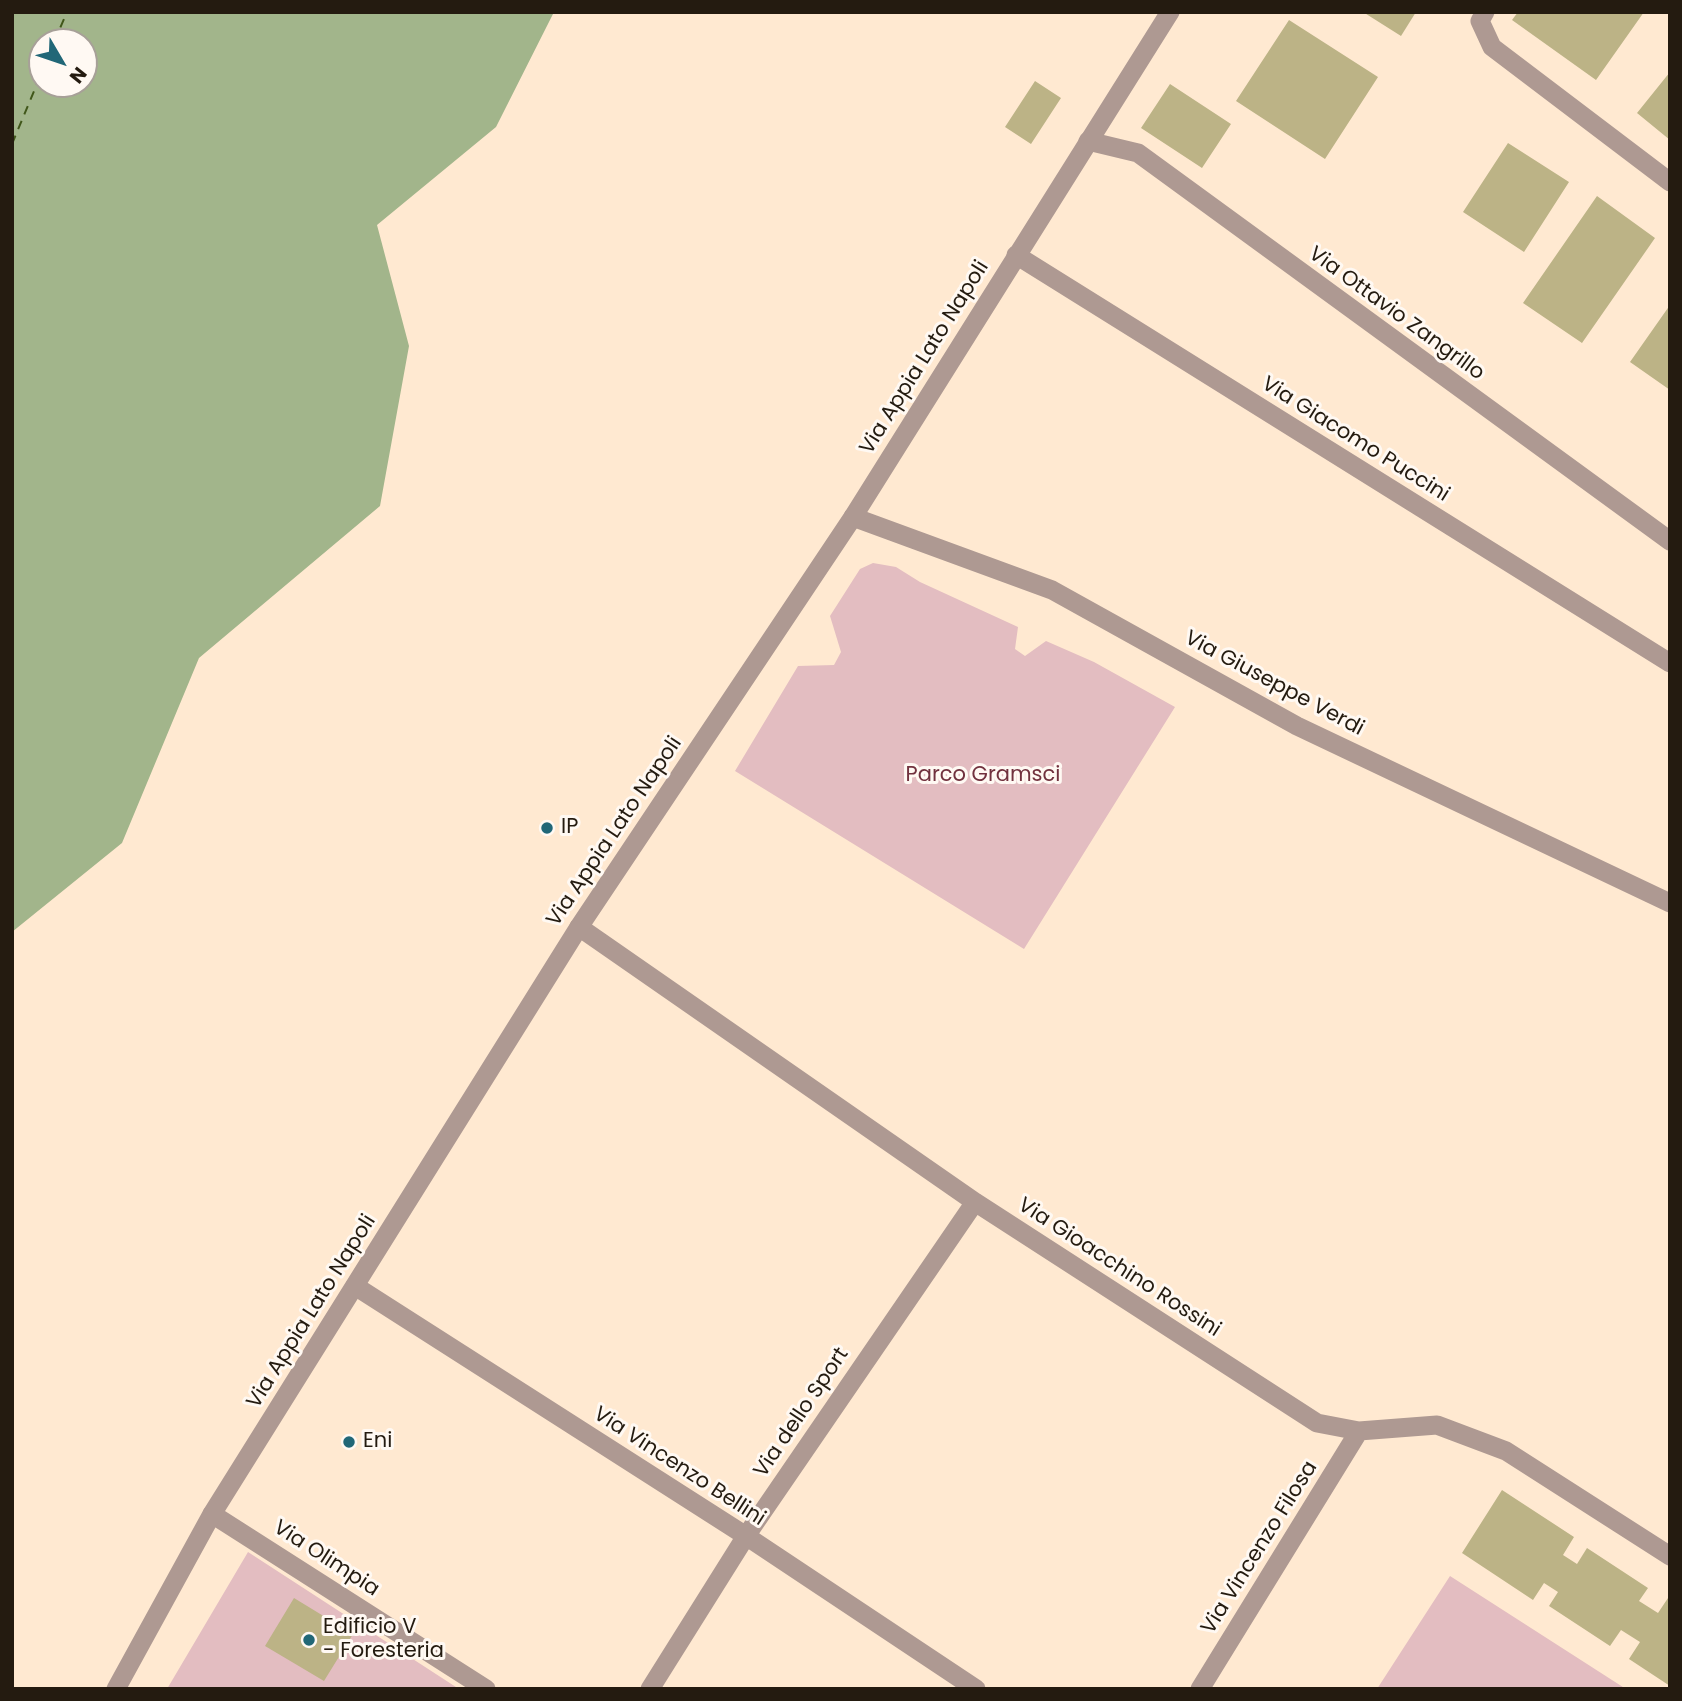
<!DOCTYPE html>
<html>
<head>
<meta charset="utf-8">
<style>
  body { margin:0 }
  #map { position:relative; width:1682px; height:1701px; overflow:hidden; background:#ffe9d1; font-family:Poppins,sans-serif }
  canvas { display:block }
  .frame { position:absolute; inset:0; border:14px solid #241b10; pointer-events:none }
  .north { position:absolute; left:28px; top:28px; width:70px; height:70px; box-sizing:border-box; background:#fff9f3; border:2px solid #a7a098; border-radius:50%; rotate:129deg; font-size:19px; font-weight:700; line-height:28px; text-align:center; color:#241b10 }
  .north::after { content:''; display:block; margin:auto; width:24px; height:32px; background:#216777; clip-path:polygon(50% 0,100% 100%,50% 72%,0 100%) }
</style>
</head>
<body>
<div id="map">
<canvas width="1682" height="1701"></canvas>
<div class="frame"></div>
<div class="north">N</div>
</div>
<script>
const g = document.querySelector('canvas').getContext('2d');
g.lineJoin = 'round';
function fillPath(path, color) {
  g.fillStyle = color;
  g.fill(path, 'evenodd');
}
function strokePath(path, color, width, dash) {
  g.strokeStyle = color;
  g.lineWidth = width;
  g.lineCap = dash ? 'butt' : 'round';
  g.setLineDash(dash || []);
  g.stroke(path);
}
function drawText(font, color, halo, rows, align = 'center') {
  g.font = font + ' Poppins,sans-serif';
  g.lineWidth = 6;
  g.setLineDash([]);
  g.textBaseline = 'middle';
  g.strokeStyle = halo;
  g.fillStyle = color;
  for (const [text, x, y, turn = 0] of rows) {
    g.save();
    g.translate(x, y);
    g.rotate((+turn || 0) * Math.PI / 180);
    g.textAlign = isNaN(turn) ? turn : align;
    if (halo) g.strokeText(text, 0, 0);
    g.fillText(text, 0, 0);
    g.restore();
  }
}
fillPath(new Path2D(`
  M873,563l23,4 24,15 98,45 -3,22 10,7 21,-15 48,21 81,45 -151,242 -289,-178 63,-105 36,-1 7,-13 -11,-36 30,-47z
  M248,1552l211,137h-292z
  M1450,1576l176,113h-249z`), '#e3bdc1');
fillPath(new Path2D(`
  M12,12h542l-58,115 -119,98 32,121 -29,160 -181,152 -77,185 -110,89zM42,42h42v42h-42z`), '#a2b58b');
strokePath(new Path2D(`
  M54,42l13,-30
  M12,144l30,-72`), '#41571a', 2, [9, 7]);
fillPath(new Path2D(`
  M1363,12h53l-15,24z
  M1518,12h126l-48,68 -84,-60z
  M1289,20l89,57 -53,82 -89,-58z
  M1670,72v68l-33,-27z
  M1035,81l26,17 -30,46 -26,-17z
  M1170,84l61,40 -29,44 -61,-40z
  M1508,143l61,39 -45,70 -61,-40z
  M1597,196l58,42 -73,105 -59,-40z
  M1670,305v85l-40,-28z
  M1502,1490l72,47 -11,18 14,9 10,-16 61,40 -9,13 19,12 12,-18v91l-41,-27 11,-17 -19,-12 -11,16 -61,-40 9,-14 -14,-9 -11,17 -71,-47z
  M294,1598l59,36 -29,47 -59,-35z`), '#bcb386');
strokePath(new Path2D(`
  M1485,12l-5,9 12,26 178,135
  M1088,141l50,12 532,388
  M1016,255l654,408
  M853,517l199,73 245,136 373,177
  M579,927l396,275 342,221 42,8 78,-6 69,26 164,105
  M355,1286l391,250 230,153
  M212,1514l274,175
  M650,1689l96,-153 229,-334
  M1200,1689l159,-258`), '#ae9992', 19);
strokePath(new Path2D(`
  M116,1689l96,-175 367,-587 274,-410 317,-505`), '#ae9992', 19);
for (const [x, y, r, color] of [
  [547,828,7,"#216777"],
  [349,1442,7,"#216777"],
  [309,1640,7,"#216777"]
]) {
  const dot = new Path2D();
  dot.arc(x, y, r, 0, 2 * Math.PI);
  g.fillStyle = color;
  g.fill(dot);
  strokePath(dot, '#fff9f3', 2.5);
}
drawText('21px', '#241b10', '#fff9f3', [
  ["Via Ottavio Zangrillo",1396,314,36],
  ["Via Appia Lato Napoli",925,358,-58],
  ["Via Giacomo Puccini",1355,440,32],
  ["Via Giuseppe Verdi",1274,684,28],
  ["Via Appia Lato Napoli",615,832,-56],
  ["Via Gioacchino Rossini",1119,1268,33],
  ["Via Appia Lato Napoli",312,1312,-58],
  ["Via dello Sport",802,1413,-56],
  ["Via Vincenzo Bellini",679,1467,33],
  ["Via Vincenzo Filosa",1260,1548,-58],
  ["Via Olimpia",326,1559,33]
]);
drawText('21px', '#71313e', '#fff9f3', [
  ["Parco Gramsci",983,776]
]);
drawText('21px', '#241b10', '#fff9f3', [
  ["IP",561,828],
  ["Eni",363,1442],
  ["Edificio V",323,1628],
  ["- Foresteria",323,1652]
], 'left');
</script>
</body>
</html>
